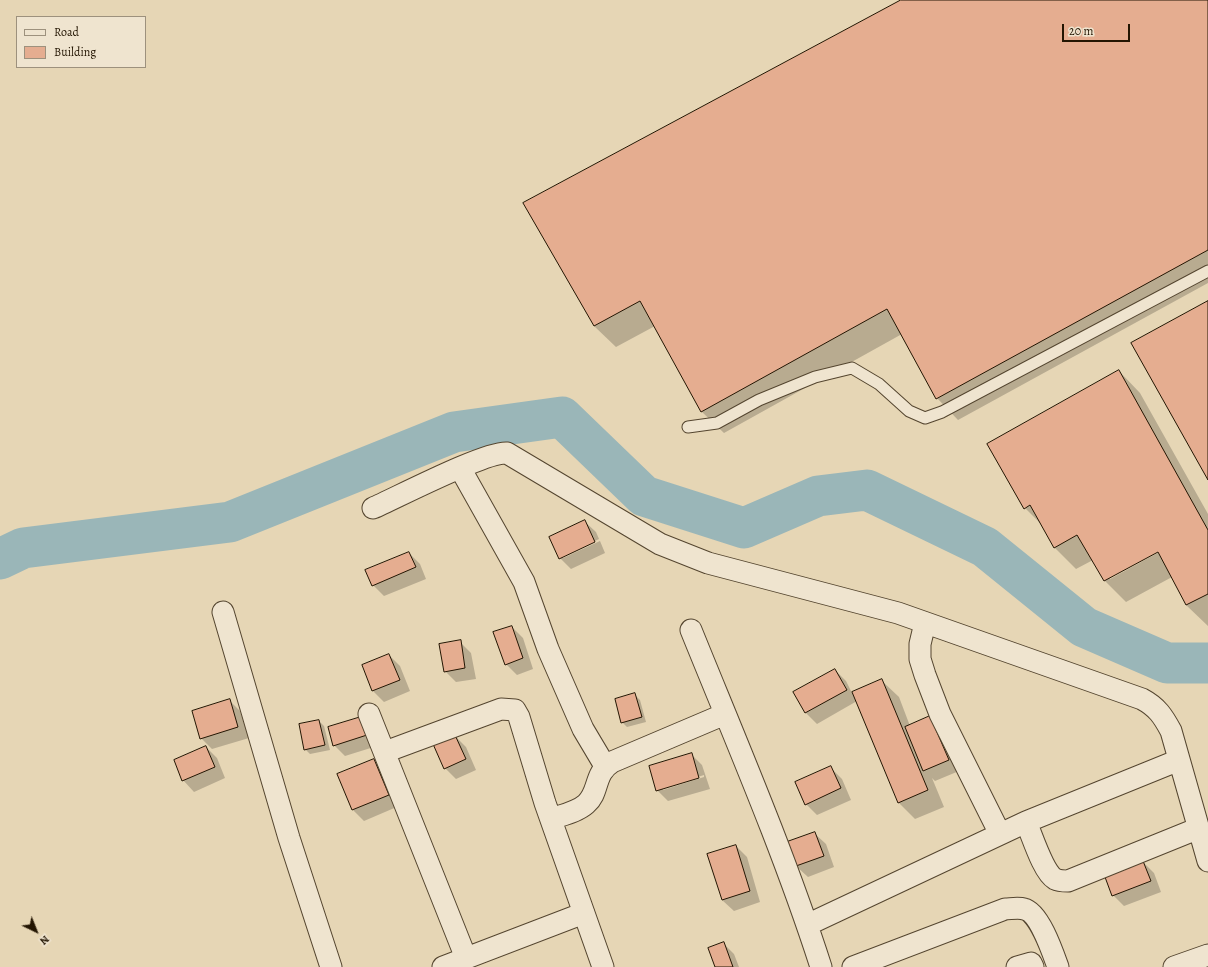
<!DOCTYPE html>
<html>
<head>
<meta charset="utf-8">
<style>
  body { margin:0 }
  #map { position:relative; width:1208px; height:967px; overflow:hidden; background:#e6d6b5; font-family:Alegreya,serif }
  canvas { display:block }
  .legend { position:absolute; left:16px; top:16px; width:130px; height:52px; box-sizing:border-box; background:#efe4cf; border:1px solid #9d917d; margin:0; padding:5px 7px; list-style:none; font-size:12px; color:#231502 }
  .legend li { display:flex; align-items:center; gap:8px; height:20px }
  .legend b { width:20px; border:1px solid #9d917d }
  .north { position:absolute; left:16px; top:911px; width:40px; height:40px; -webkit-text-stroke:3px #efe4cf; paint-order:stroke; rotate:137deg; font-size:11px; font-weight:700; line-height:16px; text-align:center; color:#231502 }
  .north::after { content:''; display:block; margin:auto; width:14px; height:18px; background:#231502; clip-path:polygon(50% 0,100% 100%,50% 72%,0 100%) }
  .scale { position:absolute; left:1062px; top:24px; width:68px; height:18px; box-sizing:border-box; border:2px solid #231502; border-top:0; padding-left:5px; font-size:12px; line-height:14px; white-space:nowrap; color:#231502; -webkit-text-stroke:3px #efe4cf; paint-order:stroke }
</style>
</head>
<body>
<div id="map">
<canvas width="1208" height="967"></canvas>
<ul class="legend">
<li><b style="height:5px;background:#efe4cf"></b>Road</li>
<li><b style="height:11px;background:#e5ad90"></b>Building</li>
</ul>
<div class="north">N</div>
<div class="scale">20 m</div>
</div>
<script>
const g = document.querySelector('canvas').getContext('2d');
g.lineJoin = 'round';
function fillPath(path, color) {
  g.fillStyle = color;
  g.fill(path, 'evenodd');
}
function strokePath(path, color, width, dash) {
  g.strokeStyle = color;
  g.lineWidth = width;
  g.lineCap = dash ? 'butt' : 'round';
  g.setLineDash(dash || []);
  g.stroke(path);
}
fillPath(new Path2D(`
  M903,0h305v283l-250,137 -21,-22 -35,-64 -178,99 -22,-21 -47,-86 -39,21 -22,-21z
  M1119,371l21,22 68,121v112l-22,-21 -14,-28 -46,25 -21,-21 -12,-21 -17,9 -22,-22 -12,-22 -17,-17zM1162,549l1,1 -53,29v-2z
  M584,521l12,11 3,7 -36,17v2l37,-17 5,12 -34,16 -11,-11z
  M409,553l11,11 6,15 -42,17 -11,-11z
  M512,627l11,11 10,31 -16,6 -11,-11z
  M460,642l11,11 5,26 -20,3 -11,-11z
  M389,655l11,11 10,25 -26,11 -11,-11z
  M835,670l11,11 6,12 30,-12 17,16 11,29 20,-9 29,54 -24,10 -3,-3 12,29 -29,12 -16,-16 -42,-102 -40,23 -11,-11 -11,-21z
  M634,694l6,6 6,22 -19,5 -5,-5z
  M229,700l11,11 9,27 -37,11 -11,-11z
  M361,718l16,28 -32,10 -11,-11z
  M319,721l5,5 6,24 -20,4 -5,-5z
  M455,736l11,11 10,23 -20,9 -11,-11z
  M206,747l11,11 8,20 -31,14 -11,-12 -8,-20z
  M691,754l11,11 8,24 -42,12 -11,-11zM704,775v2l-41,13v-2z
  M373,760l11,11 15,35 -35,15 -11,-11 -15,-35z
  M831,768l11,11 9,21 -34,15 -11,-11z
  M814,833l12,11 8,23 -26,10 -12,-11z
  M736,846l11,11 13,45 -26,9 -12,-11z
  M1143,862l11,11 7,19 -37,14 -11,-11z
  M723,943l11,11 5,13h-23z`), '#0003');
strokePath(new Path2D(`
  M0,559l23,-11 207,-26 224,-90 108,-15 82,79 100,32 74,-32 49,-6 118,57 99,80 83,36h41`), '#9ab6b8', 41);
const building = new Path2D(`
  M901,0h307v250l-272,149 -49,-90 -186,103 -61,-111 -46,25 -71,-123z
  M1208,301v179l-77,-137z
  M1119,370l89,160v64l-22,11 -28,-53 -54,29 -27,-46 -23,13 -24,-43 -6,4 -37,-65z
  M585,520l10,22 -36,17 -10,-22z
  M409,552l7,15 -44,19 -7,-16z
  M512,626l11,32 -18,7 -12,-33z
  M461,640l4,28 -21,4 -5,-28z
  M389,654l11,26 -28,11 -10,-26z
  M835,669l12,21 -42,23 -12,-21z
  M882,679l46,111 -30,13 -46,-111z
  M635,693l7,24 -21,6 -6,-24z
  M230,699l8,28 -38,12 -8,-28z
  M930,716l19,44 -26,11 -18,-44z
  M361,717l6,18 -34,11 -5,-19z
  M319,720l6,25 -21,5 -5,-26z
  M455,735l11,24 -22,10 -11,-25z
  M206,746l9,21 -33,14 -8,-21z
  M692,753l7,25 -43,13 -7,-25z
  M374,759l15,36 -37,15 -15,-36z
  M831,766l10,22 -36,17 -10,-23z
  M815,832l9,24 -28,10 -9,-24z
  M736,845l14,46 -28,9 -15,-46z
  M1143,861l8,20 -39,15 -7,-19z
  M724,942l9,25h-18l-7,-19z`);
fillPath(building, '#e5ad90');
strokePath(building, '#231502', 1);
const service = new Path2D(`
  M688,427l29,-4 42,-23 56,-23 37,-9 27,16 30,27 16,7 17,-6 266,-141`);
const minor = new Path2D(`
  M460,468l64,114 24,67 35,80 22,37
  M373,508c25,-11 113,-57 134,-55l153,91 48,19 190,50 244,86c15,8 21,17 29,32l37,130
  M223,612l66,226 42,129
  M925,623l-5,21v15l5,16 15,39 60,120
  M691,630c45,111 93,222 130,337
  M369,714l97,244
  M385,752l116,-43 14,1 4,7 26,86 58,164
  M551,819c11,-4 26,-7 35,-15 14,-12 7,-30 26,-42l113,-48
  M1026,822c6,13 17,50 29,57 4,2 9,2 13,2l131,-53
  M807,925l219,-103 153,-62
  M443,967l141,-54
  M853,967l152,-58c5,0 13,-2 19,0 15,3 29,44 34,58
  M1017,967l14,-4 2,4
  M1174,967l34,-12`);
strokePath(service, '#54452f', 13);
strokePath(minor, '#54452f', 23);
strokePath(service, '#efe4cf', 11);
strokePath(minor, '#efe4cf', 21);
</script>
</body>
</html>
